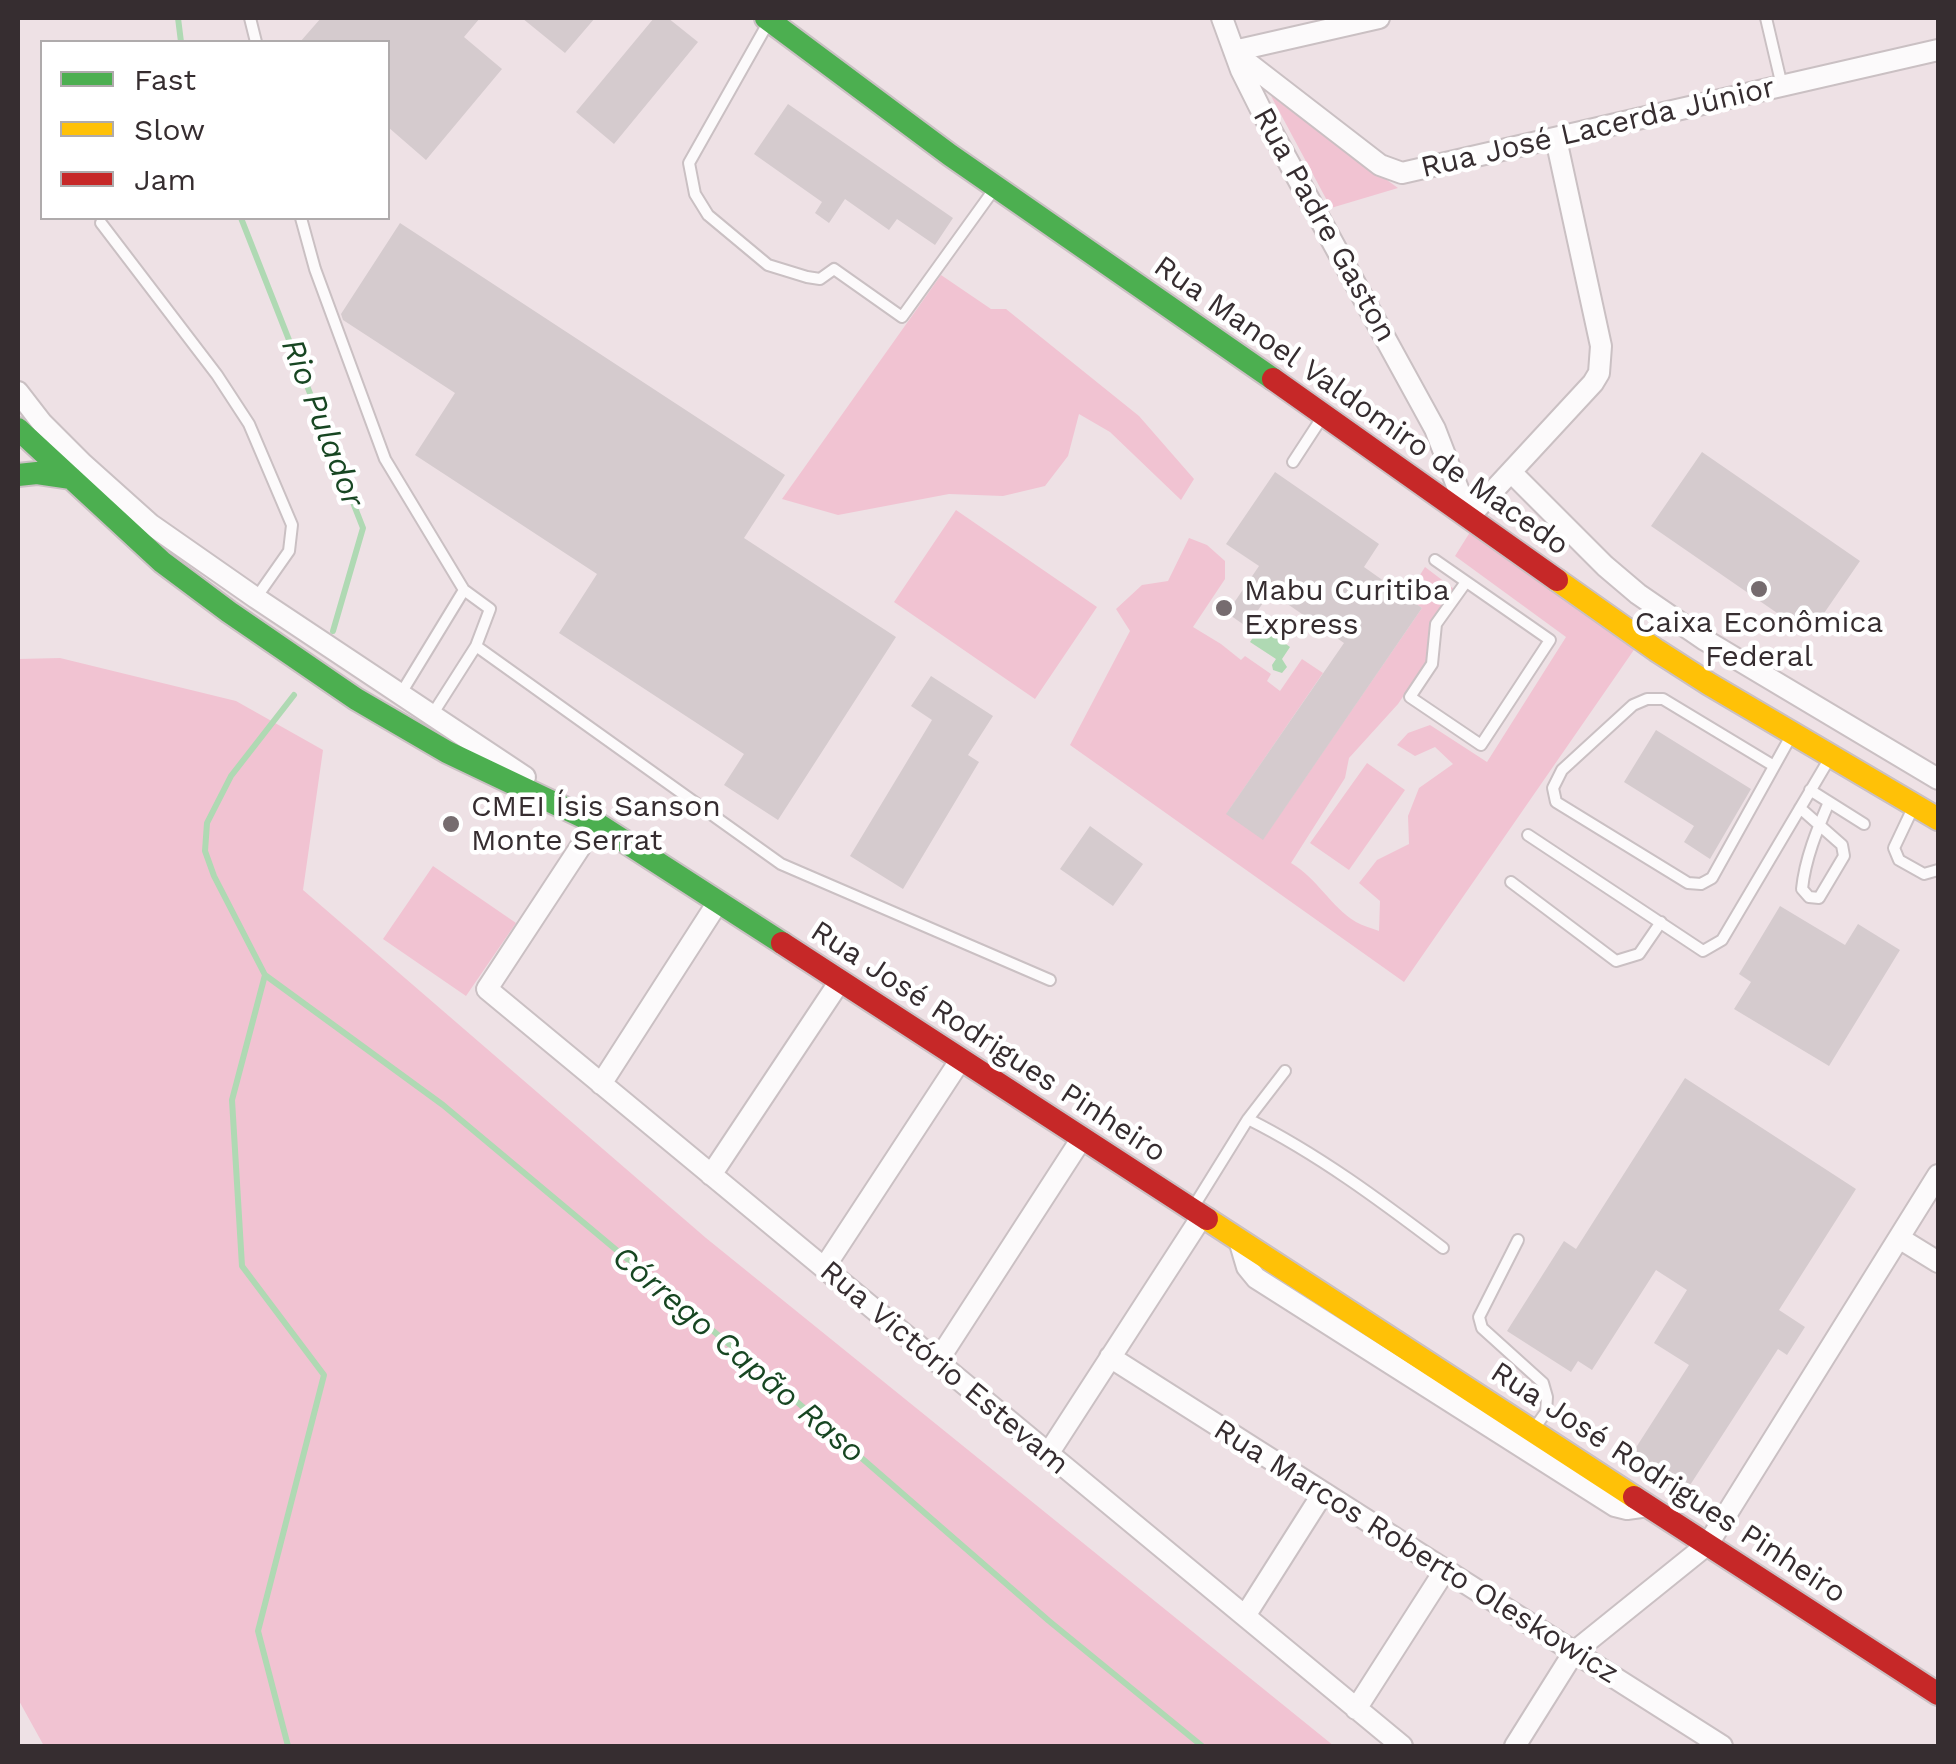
<!DOCTYPE html>
<html>
<head>
<meta charset="utf-8">
<style>
  body { margin:0 }
  #map { position:relative; width:1956px; height:1764px; overflow:hidden; background:#eee1e5; font-family:"Work Sans",sans-serif }
  canvas { display:block }
  .frame { position:absolute; inset:0; border:20px solid #362d30; pointer-events:none }
  .legend { position:absolute; left:40px; top:40px; width:350px; height:180px; box-sizing:border-box; background:#fff; border:2px solid #afabac; margin:0; padding:12px 18px; list-style:none; font-size:30px; color:#362d30 }
  .legend li { display:flex; align-items:center; gap:20px; height:50px }
  .legend b { width:50px; border:2px solid #afabac }
</style>
</head>
<body>
<div id="map">
<canvas width="1956" height="1764"></canvas>
<div class="frame"></div>
<ul class="legend">
<li><b style="height:12px;background:#4caf50"></b>Fast</li>
<li><b style="height:12px;background:#ffc107"></b>Slow</li>
<li><b style="height:12px;background:#c62828"></b>Jam</li>
</ul>
</div>
<script>
const g = document.querySelector('canvas').getContext('2d');
g.lineJoin = 'round';
function fillPath(path, color) {
  g.fillStyle = color;
  g.fill(path, 'evenodd');
}
function strokePath(path, color, width, dash) {
  g.strokeStyle = color;
  g.lineWidth = width;
  g.lineCap = dash ? 'butt' : 'round';
  g.setLineDash(dash || []);
  g.stroke(path);
}
function drawText(font, color, halo, rows, align = 'center') {
  g.font = font + ' "Work Sans",sans-serif';
  g.lineWidth = 9;
  g.setLineDash([]);
  g.textBaseline = 'middle';
  g.strokeStyle = halo;
  g.fillStyle = color;
  for (const [text, x, y, turn = 0] of rows) {
    g.save();
    g.translate(x, y);
    g.rotate((+turn || 0) * Math.PI / 180);
    g.textAlign = isNaN(turn) ? turn : align;
    if (halo) g.strokeText(text, 0, 0);
    g.fillText(text, 0, 0);
    g.restore();
  }
}
fillPath(new Path2D(`
  M1271,96l127,92 -67,20z
  M941,275l50,34h15l133,107 55,63 -13,21 -71,-68 -31,-18 -11,42 -23,30 -42,10 -54,-2 -111,21 -56,-16z
  M956,510l141,97 -62,92 -141,-97z
  M1472,529l166,115 -234,338 -334,-237 60,-114 -14,-22 26,-24 26,-4 21,-43 18,7 18,16v18l-32,48 28,17 20,16 4,-4 26,18 -4,7 13,10 22,-32 21,14 -96,140 36,26 159,-231 -16,-11 19,-30 29,22 -24,34 -4,39 -28,42 -49,54 -4,20 -54,85c26,15 40,44 65,59 7,4 16,6 23,9l1,-30 -21,-18 18,-23 32,-16 -1,-28 11,-28 34,-24 -18,-17 -20,9 -18,-11 11,-12 22,-8 57,37 79,-125 -111,-81z
  M60,658l176,43 87,49 -20,140 403,348 628,508h-1290l-26,-47v-1040z
  M1367,763l38,27 -56,80 -39,-27z
  M433,866l83,57 -50,73 -83,-57z`), '#f1c3d2');
fillPath(new Path2D(`
  M1261,626l29,21 -8,12 5,8 -5,6 -9,-3 -1,-5 4,-6 -26,-17z`), '#afd9b3');
strokePath(new Path2D(`
  M178,18l3,24
  M241,218l122,310 -30,103
  M294,695l-63,81 -24,47 -2,28 9,25 51,99 178,130 330,276 276,240 153,125
  M265,975l-33,125 10,166 82,109 -66,256 30,115`), '#afd9b3', 6);
fillPath(new Path2D(`
  M321,18h159l-16,19 38,32 -76,91 -38,-33v-85h-88z
  M522,18h73l-30,35z
  M654,18h14l30,24 -84,102 -38,-32z
  M788,104l165,114 -18,27 -38,-26 -8,11 -44,-31 -16,24 -14,-10 7,-11 -68,-48z
  M400,223l385,252 -41,63 152,99 -118,183 -54,-35 20,-31 -185,-121 38,-59 -182,-119 40,-62 -112,-73 -2,-6z
  M1702,452l158,109 -51,74 -158,-109z
  M1275,472l104,72 -15,23 58,41 -159,232 -37,-26 118,-171 -74,-51 -23,35 -20,-14 32,-47 -33,-22z
  M931,676l62,40 -25,39 11,7 -76,127 -53,-33 82,-136 -21,-14z
  M1656,730l95,59 -41,70 -26,-17 10,-16 -70,-44z
  M1090,826l53,38 -30,42 -53,-37z
  M1780,906l65,39 13,-21 42,26 -71,116 -95,-57 17,-27 -12,-8z
  M1685,1078l171,111 -77,121 26,17 -18,28 -9,-6 -95,147 -55,-36 61,-95 -35,-22 33,-53 -31,-20 -64,100 -14,-9 -7,11 -64,-41 57,-90 12,8z`), '#d5cbce');
const lane = new Path2D(`
  M250,18l6,24
  M1766,18l16,68
  M768,23l-79,140 6,31 13,21 60,50 39,12 13,2 14,-10 68,48 93,-129
  M301,218l14,51 70,190 79,131 26,19 -14,37 -44,69
  M101,223l116,152 32,49 43,101 -3,26 -33,47
  M1293,462l30,-46
  M1435,560l115,80 -69,105 -71,-48 22,-33 4,-40 30,-42
  M476,646l305,218 269,116
  M400,695l64,-105
  M1774,766l-111,-67h-16l-14,6 -71,65 -9,18 3,14 132,81 13,1 11,-6 79,-142
  M1810,790l54,34
  M1800,808l42,37 2,11 -25,42 -10,-1 -7,-8c3,-30 15,-59 27,-87
  M1912,810l-18,38 5,12 25,14 14,-4
  M1528,835l175,116 19,-11 106,-179
  M1511,882l105,79 23,-7 22,-32
  M1248,1119c70,35 133,82 195,129
  M1194,1206l54,-87 37,-48
  M1518,1240l-39,77 3,11 61,55 4,14 -1,15 -10,14`);
const street = new Path2D(`
  M1222,18l19,52 30,60 164,299 34,88 124,-134 6,-10 2,-27 -45,-207
  M1234,51l145,-33
  M1235,53l145,112 22,8 536,-123
  M18,392l24,31 41,41 67,60 106,74 269,179
  M1511,472l94,94 33,28 67,46 233,139
  M587,817l9,6 -109,166 915,757
  M601,1084l117,-182
  M711,1175l129,-194
  M1899,1238l39,24
  M1239,1240l8,27 9,11 359,228 12,3 21,-3
  M824,1268l137,-209
  M1110,1357l612,389
  M937,1362l145,-224
  M1048,1454l154,-238
  M1245,1616l78,-123
  M1356,1709l89,-139
  M1515,1746l59,-94 134,-108 230,-369`);
const fast = new Path2D(`
  M766,18l184,137 323,224
  M18,429l144,133 67,50 127,87 91,53 149,71 186,120
  M18,475l19,-2 34,5`);
const slow = new Path2D(`
  M1557,580l99,70 53,34 229,135
  M1207,1219l427,278`);
const jam = new Path2D(`
  M1273,379l284,201
  M782,943l425,276
  M1634,1497l304,197`);
strokePath(lane, '#cac0c3', 14);
strokePath(street, '#cac0c3', 24);
strokePath(fast, '#cac0c3', 26);
strokePath(slow, '#cac0c3', 26);
strokePath(jam, '#cac0c3', 26);
strokePath(lane, '#fcfafb', 10);
strokePath(street, '#fcfafb', 20);
strokePath(fast, '#4caf50', 22);
strokePath(slow, '#ffc107', 22);
strokePath(jam, '#c62828', 22);
for (const [x, y, r, color] of [
  [1759,589,10,"#766c6f"],
  [1224,608,10,"#766c6f"],
  [451,824,10,"#766c6f"]
]) {
  const dot = new Path2D();
  dot.arc(x, y, r, 0, 2 * Math.PI);
  g.fillStyle = color;
  g.fill(dot);
  strokePath(dot, '#fff', 4);
}
drawText('30px', '#362d30', '#fff', [
  ["Rua José Lacerda Júnior",1598,128,-13],
  ["Rua Padre Gaston",1324,225,61],
  ["Rua Manoel Valdomiro de Macedo",1361,406,35],
  ["Rua José Rodrigues Pinheiro",988,1042,33],
  ["Rua Victório Estevam",944,1368,40],
  ["Rua José Rodrigues Pinheiro",1668,1483,33],
  ["Rua Marcos Roberto Oleskowicz",1416,1552,32]
]);
drawText('30px', '#362d30', '#fff', [
  ["Mabu Curitiba",1244,591],
  ["Express",1244,625],
  ["Caixa Econômica",1759,623,"center"],
  ["Federal",1759,657,"center"],
  ["CMEI Ísis Sanson",471,807],
  ["Monte Serrat",471,841]
], 'left');
drawText('italic 32px', '#174622', '#fff', [
  ["Rio Pulador",322,423,69],
  ["Córrego Capão Raso",738,1355,40]
]);
</script>
</body>
</html>
